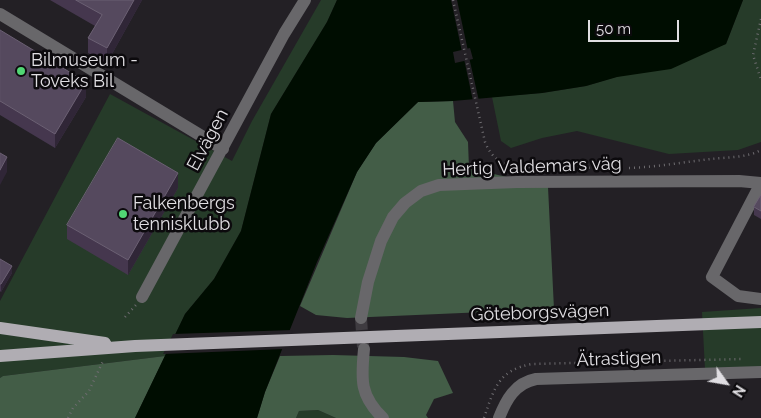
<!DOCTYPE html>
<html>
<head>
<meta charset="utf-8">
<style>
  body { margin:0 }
  #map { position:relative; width:761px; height:418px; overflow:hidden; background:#232025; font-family:Raleway,sans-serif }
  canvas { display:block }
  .north { position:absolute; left:701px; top:358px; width:50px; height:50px; -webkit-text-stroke:4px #0c0a0d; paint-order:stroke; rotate:122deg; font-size:14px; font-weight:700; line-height:20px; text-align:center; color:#e0dee2 }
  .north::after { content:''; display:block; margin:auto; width:18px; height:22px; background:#e0dee2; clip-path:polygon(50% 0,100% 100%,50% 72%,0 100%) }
  .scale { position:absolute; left:588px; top:20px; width:91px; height:22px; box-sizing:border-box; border:2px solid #e0dee2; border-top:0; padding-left:6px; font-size:15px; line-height:18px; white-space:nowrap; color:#e0dee2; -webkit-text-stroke:4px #0c0a0d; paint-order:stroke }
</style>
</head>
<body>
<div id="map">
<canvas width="761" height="418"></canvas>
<div class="north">N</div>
<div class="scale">50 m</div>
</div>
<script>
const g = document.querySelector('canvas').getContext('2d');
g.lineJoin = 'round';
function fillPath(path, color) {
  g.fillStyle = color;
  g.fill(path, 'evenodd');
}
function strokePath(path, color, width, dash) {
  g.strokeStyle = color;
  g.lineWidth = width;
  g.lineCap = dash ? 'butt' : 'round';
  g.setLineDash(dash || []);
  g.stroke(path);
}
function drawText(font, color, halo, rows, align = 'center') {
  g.font = font + ' Raleway,sans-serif';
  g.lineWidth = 5;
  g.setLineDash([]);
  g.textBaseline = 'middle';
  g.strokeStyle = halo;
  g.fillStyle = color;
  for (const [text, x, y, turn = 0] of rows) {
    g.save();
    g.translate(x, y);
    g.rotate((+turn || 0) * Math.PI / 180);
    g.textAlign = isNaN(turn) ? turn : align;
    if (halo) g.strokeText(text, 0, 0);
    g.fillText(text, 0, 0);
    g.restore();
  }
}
fillPath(new Path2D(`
  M321,0h16l-10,22 -56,92 -30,117 -27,48 -29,35 -20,42 -162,20 -3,2v-77l110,-207 122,67 20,-40z
  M743,0h18v142l-23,8 -69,4 -92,-23 -35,7 -31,10 -10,-7 -9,-44 50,-4 44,-7 140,-42z
  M761,308v61h-56l-3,-57z
  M318,410l18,8h-40l3,-7z`), '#263b29');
fillPath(new Path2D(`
  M453,101l2,21 13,20 1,26 79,19 6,122 -207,9 -31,-3 -16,-9 57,-134 19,-29 42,-41z
  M333,355l71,2 34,4 15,32 -19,6 -8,16 2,3h-92l-18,-8 -19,1 -3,7h-39l8,-26 15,-36z
  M165,356l-30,62h-135v-40l3,-2z`), '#435d47');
fillPath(new Path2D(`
  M337,0h406l-17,44 -55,25 -54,8 -31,9 -44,7 -89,8 -35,1 -42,41 -19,29 -40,90 -52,130 -8,26h-122l50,-104 29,-35 27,-48 30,-117 56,-92zM470,48l3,11 -18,4 -2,-11z`), '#000d01');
fillPath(new Path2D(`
  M451,0h6l11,51 -6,1z
  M469,57l10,44h-6l-9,-42z
  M293,330l-8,19 -122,5 10,-20z`), '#232025');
strokePath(new Path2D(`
  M361,318l2,29`), '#3f3c41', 12, [12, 6]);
strokePath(new Path2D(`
  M453,0l32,142c6,15 16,23 32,25l104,1
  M761,19l-8,36 8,25
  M629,168c28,-1 55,-6 82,-9 16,-2 36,-1 50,-9
  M125,317l11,-12
  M68,418l5,-10 16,-17 14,-30
  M484,418c10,-29 14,-48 48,-54l210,-5`), '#6e6c70', 2.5, [1, 4]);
strokePath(new Path2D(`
  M0,14l223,135
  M761,183l-49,94 26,19 23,3
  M142,297l142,-263 21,-34
  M361,318l7,-36 13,-41 12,-24 12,-14 16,-12 18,-6 78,-3 222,-1 22,2
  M364,349c-3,31 -4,47 19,69
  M499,418c7,-18 16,-35 37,-39l225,-7`), '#68676a', 12);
strokePath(new Path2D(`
  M0,328l105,15
  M0,356l135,-10 626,-24`), '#b0adb3', 12);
fillPath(new Path2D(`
  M50,0h92l-35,63 -19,-10v-15l7,-12z
  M0,30l86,67 -31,51 -55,-33z
  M178,188l-50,87 -61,-36v-14z
  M761,195v24l-7,-4v-8z
  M0,259l12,14 -11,19 -1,-1z`), '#45374e');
fillPath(new Path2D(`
  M134,0h8l-35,63v-15z
  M86,82v15l-31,51v-14z
  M7,157v15l-7,13v-15z
  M178,173v15l-50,87v-15z
  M12,266v7l-11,19v-8z`), '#302637');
const building = new Path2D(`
  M76,0h58l-27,48 -19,-10 14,-23z
  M0,30l86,52 -31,52 -55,-33z
  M118,138l60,35 -50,87 -61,-35z
  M0,153l7,4 -7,13z
  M761,195v16l-7,-4z
  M0,259l12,7 -11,18h-1z`);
fillPath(building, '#55495e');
strokePath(building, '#6b6073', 1);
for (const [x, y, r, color] of [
  [21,71,5,"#51d674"],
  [123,214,5,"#51d674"]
]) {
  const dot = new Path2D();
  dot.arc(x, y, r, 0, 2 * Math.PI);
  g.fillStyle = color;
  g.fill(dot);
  strokePath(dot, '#0c0a0d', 2);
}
drawText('18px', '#e0dee2', '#0c0a0d', [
  ["Bilmuseum -",31,61],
  ["Toveks Bil",31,82],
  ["Falkenbergs",133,204],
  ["tennisklubb",133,225]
], 'left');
drawText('18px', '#e0dee2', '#0c0a0d', [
  ["Elvägen",208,140,-62],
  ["Hertig Valdemars väg",532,167,-2],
  ["Göteborgsvägen",540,313,-2],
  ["Ätrastigen",619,359,-2]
]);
</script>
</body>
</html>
